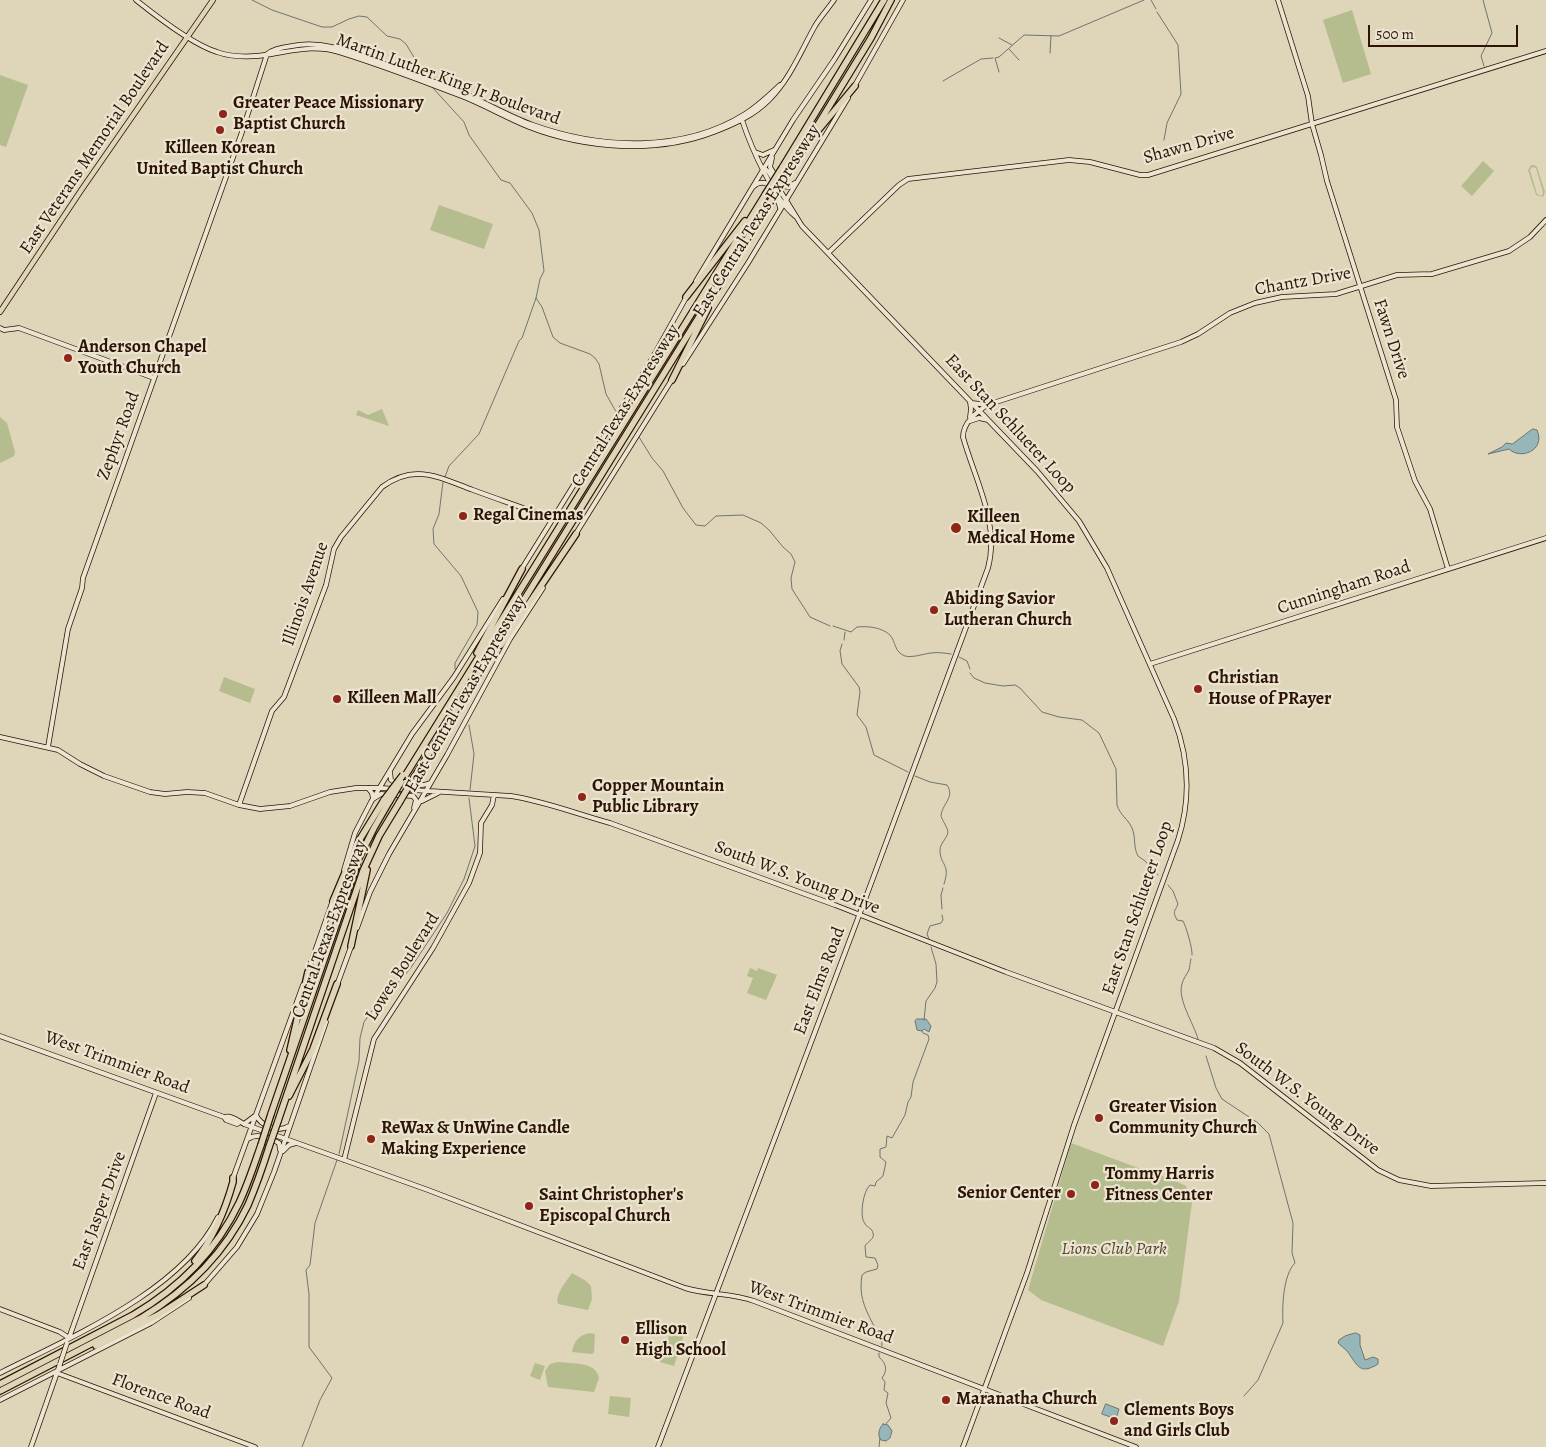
<!DOCTYPE html>
<html>
<head>
<meta charset="utf-8">
<style>
  body { margin:0 }
  #map { position:relative; width:1546px; height:1447px; overflow:hidden; background:#dfd5b8; font-family:Alegreya,serif }
  canvas { display:block }
  .scale { position:absolute; left:1368px; top:25px; width:150px; height:22px; box-sizing:border-box; border:2px solid #2d1404; border-top:0; padding-left:6px; font-size:15px; line-height:18px; white-space:nowrap; color:#2d1404; -webkit-text-stroke:4px #eae4d1; paint-order:stroke }
</style>
</head>
<body>
<div id="map">
<canvas width="1546" height="1447"></canvas>
<div class="scale">500 m</div>
</div>
<script>
const g = document.querySelector('canvas').getContext('2d');
g.lineJoin = 'round';
function fillPath(path, color) {
  g.fillStyle = color;
  g.fill(path, 'evenodd');
}
function strokePath(path, color, width, dash) {
  g.strokeStyle = color;
  g.lineWidth = width;
  g.lineCap = dash ? 'butt' : 'round';
  g.setLineDash(dash || []);
  g.stroke(path);
}
function drawText(font, color, halo, rows, align = 'center') {
  g.font = font + ' Alegreya,serif';
  g.lineWidth = 4.5;
  g.setLineDash([]);
  g.textBaseline = 'middle';
  g.strokeStyle = halo;
  g.fillStyle = color;
  for (const [text, x, y, turn = 0] of rows) {
    g.save();
    g.translate(x, y);
    g.rotate((+turn || 0) * Math.PI / 180);
    g.textAlign = isNaN(turn) ? turn : align;
    if (halo) g.strokeText(text, 0, 0);
    g.fillText(text, 0, 0);
    g.restore();
  }
}
fillPath(new Path2D(`
  M1352,10l19,64 -28,9 -20,-63z
  M0,75l28,10 -22,62 -6,-2z
  M1483,161l11,10 -22,25 -11,-10z
  M1531,165h3l3,2 8,25 -2,5 -7,-2 -8,-25zM1532,167l4,1 7,24 -1,4 -5,-2 -7,-24z
  M439,205l54,19 -9,25 -54,-19z
  M382,409l7,17 -33,-11 2,-5 10,5z
  M0,417l7,6 8,29 -1,4 -14,7z
  M224,677l31,12 -5,14 -31,-12z
  M750,968l7,3 1,-3 19,7 -11,25 -19,-7 6,-15 -6,-2z
  M1071,1143l78,29 20,6 17,8 6,16 -13,99 -16,45 -122,-46 -13,-10z
  M572,1273l14,8 5,5 1,13 -4,11 -30,-6c-3,-10 8,-22 14,-31z
  M671,1330l13,4 -10,32 -14,-4z
  M590,1333l5,1 -1,18 -2,2 -20,-2c2,-11 7,-17 18,-19z
  M558,1362c14,2 38,-1 41,16l-5,14 -46,-5 -3,-16 5,-7z
  M535,1363l10,3 -5,14 -10,-4z
  M610,1396l21,2 -2,19 -21,-3z`), '#b5bc8d');
const water = new Path2D(`
  M1533,429l4,1c9,21 -17,30 -28,19l-21,5 14,-7 4,-4 6,1z
  M917,1019h9l5,7 -2,6 -5,-3 -2,2 -5,-1 -2,-9z
  M1356,1333l4,2v10l5,15 8,-3 5,2v5c-19,12 -21,0 -31,-13 -3,-3 -6,-5 -9,-8l1,-3 6,-4z
  M1106,1404l13,5 -3,10 -14,-5z
  M883,1424l5,1 4,6 -2,7 -4,3 -5,-1c-4,-4 -2,-12 2,-16z`);
fillPath(water, '#97b6b9');
strokePath(water, '#6d7571', 1);
strokePath(new Path2D(`
  M252,0l20,10 50,17h10l17,-8 10,-3 8,1 20,19 13,3 6,5 20,33
  M1151,0l5,9
  M1483,0l9,33 -11,23 3,10
  M1157,12l21,33 3,49 -14,29 -3,17
  M999,38l13,7
  M1009,49l10,11
  M1050,53l1,-17
  M999,72l-4,-14 4,-1 25,-22 35,1 85,-36
  M943,81l38,-22 12,-1
  M432,87l32,35 5,13 32,45 9,3 22,30 7,17 5,41 -4,8 -4,19 6,9 11,30 7,6 30,11 5,4 4,6 7,30 9,16 8,9
  M639,437l13,21 11,13 20,37 13,17 9,1 11,-10 27,-1 18,8 8,7 14,17 8,7 4,8 -4,16 1,11 18,28 20,9
  M445,477l4,-11 30,-32 40,-93 3,-3 14,-40
  M443,482l-4,32 -6,15 1,15 27,32 17,36 -1,13 -22,38v6
  M833,626l18,6 6,-5c11,-1 24,0 33,8 6,7 4,17 15,21 7,2 18,-2 26,-3 7,-1 13,0 20,1
  M844,640l1,-8
  M842,644l-2,7 2,13 17,23 1,5 -3,23 9,12 8,28 34,17
  M959,657l8,4 3,8
  M970,673l4,5 11,5 18,3 12,-1 5,3 22,24 17,5 23,3 17,13 17,36 1,36c3,10 11,14 15,23 4,9 1,19 6,28l7,5 13,14
  M469,725l5,29 -4,36
  M915,776l15,6 17,3c8,12 -4,18 -6,30 0,4 6,11 7,17 -1,7 -8,11 -8,18 0,16 11,13 4,34
  M1168,885l5,6 5,13c-3,8 -6,6 -1,16l6,1c3,5 10,29 9,34
  M942,909l-1,-14 2,-7
  M929,939l-2,-5 3,-8 11,-3 2,-3 -1,-5
  M1191,959c-1,3 -1,8 -2,11 -2,4 -6,9 -7,14 -5,15 12,40 16,55
  M924,1020l2,-19 9,-13 2,-6 -1,-18 -5,-17
  M1206,1056l10,32 6,11 36,24 11,11 24,89 -1,30 3,10c-12,12 -13,44 -12,60l-25,57 -14,16
  M339,1154l20,-93 1,-23 4,-16 17,-24 14,-12 15,-17 37,-56 17,-34 11,-33 -6,-48
  M882,1346c0,-11 -5,-14 -9,-22 -10,-19 -14,-30 -11,-49l4,-3 11,-3 1,-4 -3,-7 -9,-1 -1,-11c3,-5 10,-7 8,-13 -1,-5 -5,-5 -8,-9 -6,-7 -2,-33 5,-39l5,1 1,-4 7,-6 3,-14 -6,-5v-8l6,-2 1,-11 5,2 13,-23 3,-13 3,-5 2,-15 16,-43 -1,-4 -5,-2 -1,-2
  M879,1353v4c7,6 9,13 3,21l3,4 -1,8 4,3 -2,10 5,15 -6,7
  M302,1447l18,-47 12,-22 -23,-31v-53l-3,-24 4,-5 5,-42 22,-63
  M879,1447l1,-9`), '#6d7571', 1);
const secondary = new Path2D(`
  M136,0c20,16 58,45 81,52 17,6 38,5 55,2 24,-4 44,-9 67,-2 42,13 84,29 125,45 22,9 43,21 65,30 57,22 128,27 185,5 20,-8 39,-16 55,-32 21,-21 32,-49 46,-74 6,-10 13,-17 19,-26
  M1278,0l30,96 4,28 9,31 6,26 69,219 1,27 18,54 15,28 18,60
  M267,54c6,-5 17,-7 25,-8 34,-7 66,9 98,20 26,9 53,18 78,29 22,10 43,22 65,30 67,24 150,28 212,-11 13,-8 24,-19 35,-29
  M854,87l49,-87
  M742,120c9,27 31,78 53,96
  M755,152l8,3 11,-5
  M772,158l-2,9 12,19 7,1 6,-4
  M764,168l4,3 34,55 235,245 42,50 28,47 67,151c15,39 17,80 4,121l-104,285 -47,148 -64,174
  M753,187c3,-3 7,-5 12,-4 6,2 14,19 15,25
  M828,253l71,-68 9,-6 161,-19 21,2 50,13h8l398,-124
  M696,281l97,-161 41,-60 37,-60
  M0,328l4,2 15,-2 135,50
  M683,364l65,-101 100,-165
  M972,403l15,2
  M970,417l1,-8 -1,-7
  M970,421l9,-3 9,2
  M575,535l98,-157
  M521,570l128,-206 38,-68
  M1150,664l396,-126
  M0,737l58,13 22,14 24,12 46,16 15,2 22,-2 18,1 34,12 21,4 30,-3 40,-14 26,-4h24l131,8c33,5 66,18 99,27l225,82 171,67 208,76 26,15 138,107 21,10 32,6 115,-3
  M48,747l20,-118 14,-41 1,-10 159,-446 25,-78
  M390,772l1,8c7,6 30,7 39,3
  M368,788l4,5 1,6 8,-5 32,2 3,4 -2,8
  M422,801l16,-8
  M239,805l33,-94 12,-14 42,-112 8,-36 7,-12 41,-50c11,-8 22,-13 36,-13 19,0 38,10 55,16 27,10 54,19 80,29
  M344,870l11,-37 16,-31 41,-68 42,-57 49,-78
  M357,928l13,-36 19,-38 58,-99 63,-116 33,-51
  M307,974l26,-74
  M337,985l15,-41
  M0,1036l224,81c8,-2 14,4 20,7l184,66 257,98c23,7 47,5 69,13l382,146
  M224,1117l2,3 11,4 3,-2
  M244,1124l12,-9c5,11 22,18 33,11
  M248,1139c9,-7 22,-1 31,4l1,7
  M283,1151l6,-6 7,-2
  M344,1160l30,-121 59,-91 36,-65 11,-30 1,-30 11,-18 2,-10
  M233,1178l70,-193
  M204,1285l33,-38 20,-33 17,-42 52,-150
  M0,1309l60,23 9,6
  M69,1338l87,-245
  M0,1373c71,-36 182,-82 218,-156
  M57,1373l198,74
  M0,1400l151,-77 38,-25
  M31,1447l29,-83
  M658,1447l208,-550 122,-329c12,-45 -13,-88 -25,-131 0,-15 14,-25 24,-32l194,-63 17,-8 32,-21 25,-10 27,-6 54,-3 61,-19 35,-1 77,-23 21,-14 16,-17`);
const primary = new Path2D(`
  M0,312l82,-123 131,-189`);
const highway = new Path2D(`
  M815,134l40,-48
  M782,168l102,-168
  M786,177l85,-139 20,-38
  M686,297l59,-76
  M672,380l36,-72
  M501,645l75,-111
  M477,653l45,-84
  M405,776l360,-581
  M415,776l355,-574
  M333,901l24,-57 27,-44
  M351,946l16,-76
  M290,1050l18,-78
  M289,1096l24,-47 24,-65
  M271,1114l88,-256 15,-30 15,-26
  M278,1121l85,-250 16,-35 20,-33
  M195,1261c19,-24 30,-50 38,-79v-4
  M96,1346l62,-31 46,-30
  M0,1384l133,-69c46,-27 83,-64 106,-112 9,-19 15,-38 22,-58
  M0,1391l141,-73c45,-27 84,-65 107,-113 8,-19 15,-39 21,-58`);
strokePath(secondary, '#2d1404', 5.5);
strokePath(primary, '#2d1404', 6);
strokePath(highway, '#2d1404', 8);
strokePath(secondary, '#eae4d1', 4);
strokePath(primary, '#dfd5b8', 4.5);
strokePath(highway, '#dfd5b8', 5.5);
const secondaryBridge = new Path2D(`
  M60,1364l7,-21`);
const highwayBridge = new Path2D(`
  M765,195l17,-27
  M770,202l16,-25
  M384,800l19,-25
  M389,802l12,-20
  M399,803l16,-27
  M261,1145l10,-31
  M269,1147l9,-26`);
strokePath(secondaryBridge, '#2d1404', 5.5, []);
strokePath(highwayBridge, '#2d1404', 8, []);
strokePath(secondaryBridge, '#eae4d1', 4);
strokePath(highwayBridge, '#dfd5b8', 5.5);
for (const [x, y, r, color] of [
  [223,114,5,"#8f2418"],
  [220,130,5,"#8f2418"],
  [68,358,5,"#8f2418"],
  [463,516,5,"#8f2418"],
  [956,528,6,"#8f2418"],
  [934,610,5,"#8f2418"],
  [1198,689,5,"#8f2418"],
  [337,699,5,"#8f2418"],
  [582,797,5,"#8f2418"],
  [1099,1118,5,"#8f2418"],
  [371,1139,5,"#8f2418"],
  [1095,1185,5,"#8f2418"],
  [1071,1194,5,"#8f2418"],
  [529,1206,5,"#8f2418"],
  [625,1340,5,"#8f2418"],
  [946,1400,5,"#8f2418"],
  [1114,1421,5,"#8f2418"]
]) {
  const dot = new Path2D();
  dot.arc(x, y, r, 0, 2 * Math.PI);
  g.fillStyle = color;
  g.fill(dot);
  strokePath(dot, '#eae4d1', 2);
}
drawText('18px', '#2d1404', '#eae4d1', [
  ["Martin Luther King Jr Boulevard",448,80,20],
  ["Shawn Drive",1189,146,-16],
  ["East Veterans Memorial Boulevard",95,148,-56],
  ["East Central Texas Expressway",757,221,-58],
  ["Chantz Drive",1303,282,-10],
  ["Fawn Drive",1391,339,72],
  ["Central Texas Expressway",626,406,-58],
  ["East Stan Schlueter Loop",1010,424,47],
  ["Zephyr Road",119,436,-70],
  ["Cunningham Road",1344,588,-18],
  ["Illinois Avenue",306,594,-71],
  ["East Central Texas Expressway",466,694,-60],
  ["South W.S. Young Drive",797,878,21],
  ["East Stan Schlueter Loop",1138,908,-71],
  ["Central Texas Expressway",330,929,-70],
  ["Lowes Boulevard",403,967,-58],
  ["East Elms Road",820,981,-69],
  ["West Trimmier Road",117,1063,20],
  ["South W.S. Young Drive",1307,1099,37],
  ["East Jasper Drive",100,1211,-70],
  ["West Trimmier Road",821,1313,20],
  ["Florence Road",161,1397,20]
]);
drawText('bold 18px', '#2d1404', '#eae4d1', [
  ["Greater Peace Missionary",233,104],
  ["Baptist Church",233,125],
  ["Killeen Korean",220,149,"center"],
  ["United Baptist Church",220,170,"center"],
  ["Anderson Chapel",78,348],
  ["Youth Church",78,369],
  ["Regal Cinemas",473,516],
  ["Killeen",967,518],
  ["Medical Home",967,539],
  ["Abiding Savior",944,600],
  ["Lutheran Church",944,621],
  ["Christian",1208,679],
  ["House of PRayer",1208,700],
  ["Killeen Mall",347,699],
  ["Copper Mountain",592,787],
  ["Public Library",592,808],
  ["Greater Vision",1109,1108],
  ["Community Church",1109,1129],
  ["ReWax & UnWine Candle",381,1129],
  ["Making Experience",381,1150],
  ["Tommy Harris",1105,1175],
  ["Fitness Center",1105,1196],
  ["Senior Center",1061,1194,"right"],
  ["Saint Christopher's",539,1196],
  ["Episcopal Church",539,1217],
  ["Ellison",635,1330],
  ["High School",635,1351],
  ["Maranatha Church",956,1400],
  ["Clements Boys",1124,1411],
  ["and Girls Club",1124,1432]
], 'left');
drawText('italic 18px', '#56462d', '#eae4d1', [
  ["Lions Club Park",1114,1250]
]);
</script>
</body>
</html>
